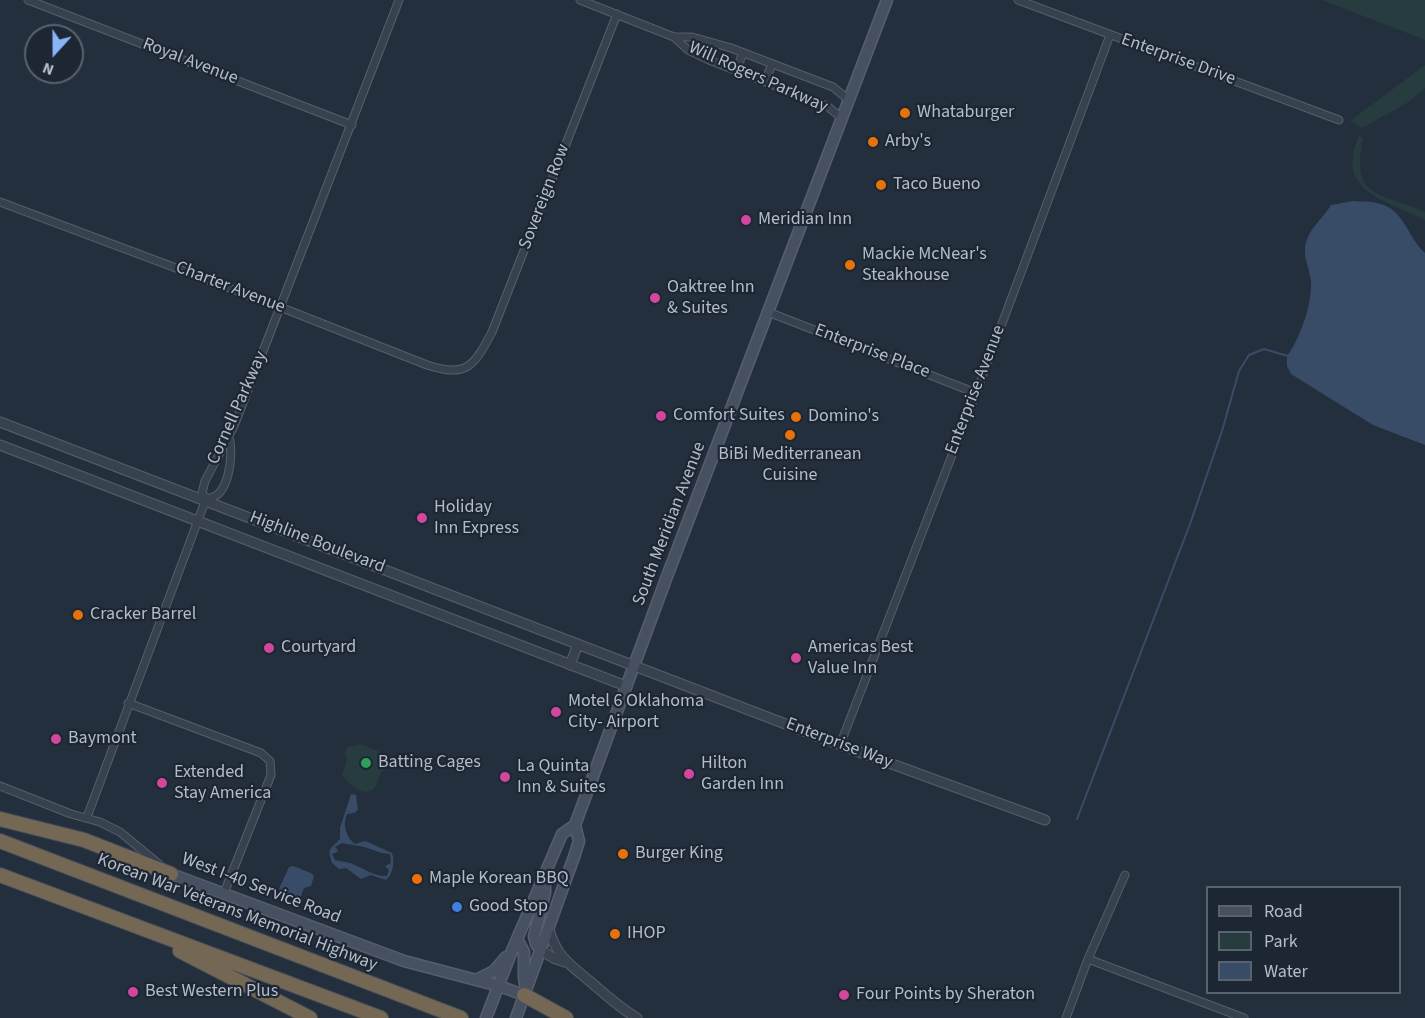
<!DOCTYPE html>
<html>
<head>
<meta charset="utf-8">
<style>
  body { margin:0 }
  #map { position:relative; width:1425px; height:1018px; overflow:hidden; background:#242f3e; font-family:"Source Sans 3",sans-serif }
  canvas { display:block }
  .legend { position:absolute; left:1206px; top:886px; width:195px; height:108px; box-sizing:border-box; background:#1d2633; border:2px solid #59626f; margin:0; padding:8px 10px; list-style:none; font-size:18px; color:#b4bcc9 }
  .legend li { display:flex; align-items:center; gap:12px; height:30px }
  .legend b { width:30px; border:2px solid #59626f }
  .north { position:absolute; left:24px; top:24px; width:60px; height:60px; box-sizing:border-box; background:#1d2633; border:2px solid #59626f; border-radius:50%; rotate:201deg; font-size:16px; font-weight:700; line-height:24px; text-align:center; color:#b4bcc9 }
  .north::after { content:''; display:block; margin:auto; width:21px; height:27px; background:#8ab4f8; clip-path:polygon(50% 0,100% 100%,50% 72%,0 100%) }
</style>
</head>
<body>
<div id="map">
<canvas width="1425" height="1018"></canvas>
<ul class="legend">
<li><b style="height:8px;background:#465061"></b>Road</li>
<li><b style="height:16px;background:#263c3f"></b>Park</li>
<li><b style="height:16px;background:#394c67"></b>Water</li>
</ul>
<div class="north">N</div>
</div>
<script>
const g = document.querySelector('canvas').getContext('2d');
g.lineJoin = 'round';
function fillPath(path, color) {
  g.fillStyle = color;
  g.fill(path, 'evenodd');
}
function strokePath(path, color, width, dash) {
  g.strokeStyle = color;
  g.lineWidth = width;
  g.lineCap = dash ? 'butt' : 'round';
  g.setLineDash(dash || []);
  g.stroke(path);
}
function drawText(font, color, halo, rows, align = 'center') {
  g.font = font + ' "Source Sans 3",sans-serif';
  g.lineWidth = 4.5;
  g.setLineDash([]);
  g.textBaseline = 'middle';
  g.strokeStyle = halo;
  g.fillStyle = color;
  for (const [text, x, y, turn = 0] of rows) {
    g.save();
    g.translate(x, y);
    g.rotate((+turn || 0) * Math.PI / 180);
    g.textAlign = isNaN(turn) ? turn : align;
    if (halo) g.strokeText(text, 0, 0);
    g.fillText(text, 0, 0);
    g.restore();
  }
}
fillPath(new Path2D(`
  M1322,0h103v40z
  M1425,65v23l-18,15 -45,25 -12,-7z
  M1359,136l4,2c-13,62 18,54 62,74v8c-39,-20 -91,-28 -66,-84z
  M360,744l20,8 9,16 -8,4c-2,4 -3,11 -6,15 -9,13 -28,-4 -33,-12l5,-16 -2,-5 2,-7z`), '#263c3f');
fillPath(new Path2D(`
  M1353,201c8,1 17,0 24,2 27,5 30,34 48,50v192l-52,-20 -82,-51 -4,-8v-10c13,-16 26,-55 24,-75 -1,-10 -7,-23 -6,-32 1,-18 17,-29 26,-44z
  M351,794l5,1 2,15 -4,3 -7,1c-5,11 -1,23 8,30l10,-3 27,12c3,8 1,21 -6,27l-15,-5 -10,4 -15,-11 -7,1 -7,-6c-5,-16 -2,-13 8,-24v-11zM342,843c8,2 17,2 25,5 8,2 14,6 23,6l1,9 -6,3 4,4 -2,6c-13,1 -25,-9 -37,-13 -6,-2 -10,-1 -15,-3l-3,-6 5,-2 1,-2 -3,-3z
  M293,866l18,7 3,3 -3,10 -7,2 -4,11 -18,-5 -3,-5 10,-22z`), '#394c67');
strokePath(new Path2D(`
  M1077,819l113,-295 32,-93 17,-60 10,-16 15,-6 24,7`), '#394c67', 2);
const minor = new Path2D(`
  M28,0l324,125
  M580,0l94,37 14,13 21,10 118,46 16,13
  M1018,0l321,120
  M674,37h18l39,11 102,39 17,14
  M736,71l7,-18
  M765,82l7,-18
  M0,202l280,105 147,58c40,13 47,1 65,-33l125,-318
  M768,312l208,81
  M206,498l-4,-5 3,-12 29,-55 165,-426
  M206,498c23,3 28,-45 23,-60
  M128,703l133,50 9,8 1,14 -47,118
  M840,745l136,-352 134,-358
  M0,786l71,28 29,8 20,10 40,33
  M87,817l119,-318
  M1088,959l156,59
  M1066,1018l22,-59 37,-84`);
const tertiary = new Path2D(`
  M0,422l840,323 205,75
  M0,445l626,241
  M570,665l8,-21
  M549,929c7,28 23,37 43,54 15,13 28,25 45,35
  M541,950l12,8 12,4`);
const secondary = new Path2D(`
  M171,874l233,87 95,25 25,9
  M517,939l7,13v26l2,11
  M541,950l-5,-6 -2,-8 11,-43v-14
  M476,980l18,-9 12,-14
  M486,1018l25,-65 51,-119 13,-9
  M516,1018l58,-161 5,-16 -4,-16 91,-246 221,-579`);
const motorway = new Path2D(`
  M0,819l84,21 87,34
  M0,841l461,177
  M0,875l381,143
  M180,951l130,67
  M524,995l42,23`);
strokePath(minor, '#565f6c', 9);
strokePath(tertiary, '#565f6c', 11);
strokePath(secondary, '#565f6c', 13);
strokePath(motorway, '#434c59', 16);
strokePath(minor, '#38414e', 7);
strokePath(tertiary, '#38414e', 9);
strokePath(secondary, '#465061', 10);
strokePath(motorway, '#746855', 14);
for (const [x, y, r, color] of [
  [905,113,6,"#e8710a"],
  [873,142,6,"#e8710a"],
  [881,185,6,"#e8710a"],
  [746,220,6,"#d1479c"],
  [850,265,6,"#e8710a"],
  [655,298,6,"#d1479c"],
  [661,416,6,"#d1479c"],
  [796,417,6,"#e8710a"],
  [790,435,6,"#e8710a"],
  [422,518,6,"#d1479c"],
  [78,615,6,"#e8710a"],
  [269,648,6,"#d1479c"],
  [796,658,6,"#d1479c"],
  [556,712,6,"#d1479c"],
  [56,739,6,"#d1479c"],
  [366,763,6,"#2e9e5b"],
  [689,774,6,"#d1479c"],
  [505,777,6,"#d1479c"],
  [162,783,6,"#d1479c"],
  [623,854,6,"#e8710a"],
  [417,879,6,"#e8710a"],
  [457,907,6,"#3f7fe0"],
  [615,934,6,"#e8710a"],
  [133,992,6,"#d1479c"],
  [844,995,6,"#d1479c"]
]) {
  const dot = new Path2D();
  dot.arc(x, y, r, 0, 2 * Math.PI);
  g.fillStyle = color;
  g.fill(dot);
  strokePath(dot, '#1d2633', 2);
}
drawText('18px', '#b4bcc9', '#1d2633', [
  ["Enterprise Drive",1178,60,20],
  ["Royal Avenue",190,62,21],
  ["Will Rogers Parkway",758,78,24],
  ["Sovereign Row",545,197,-69],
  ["Charter Avenue",230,288,21],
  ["Enterprise Place",872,352,21],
  ["Enterprise Avenue",976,390,-69],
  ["Cornell Parkway",238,408,-66],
  ["South Meridian Avenue",670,524,-69],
  ["Highline Boulevard",317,543,21],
  ["Enterprise Way",839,744,21],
  ["West I-40 Service Road",261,889,21],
  ["Korean War Veterans Memorial Highway",237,913,21]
]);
drawText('18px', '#b4bcc9', '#1d2633', [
  ["Whataburger",917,113],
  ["Arby's",885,142],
  ["Taco Bueno",893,185],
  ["Meridian Inn",758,220],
  ["Mackie McNear's",862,255],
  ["Steakhouse",862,276],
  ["Oaktree Inn",667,288],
  ["& Suites",667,309],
  ["Comfort Suites",673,416],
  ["Domino's",808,417],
  ["BiBi Mediterranean",790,455,"center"],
  ["Cuisine",790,476,"center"],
  ["Holiday",434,508],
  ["Inn Express",434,529],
  ["Cracker Barrel",90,615],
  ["Courtyard",281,648],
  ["Americas Best",808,648],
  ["Value Inn",808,669],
  ["Motel 6 Oklahoma",568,702],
  ["City- Airport",568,723],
  ["Baymont",68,739],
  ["Batting Cages",378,763],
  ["Hilton",701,764],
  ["Garden Inn",701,785],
  ["La Quinta",517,767],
  ["Inn & Suites",517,788],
  ["Extended",174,773],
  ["Stay America",174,794],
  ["Burger King",635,854],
  ["Maple Korean BBQ",429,879],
  ["Good Stop",469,907],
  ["IHOP",627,934],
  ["Best Western Plus",145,992],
  ["Four Points by Sheraton",856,995]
], 'left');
</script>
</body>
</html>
